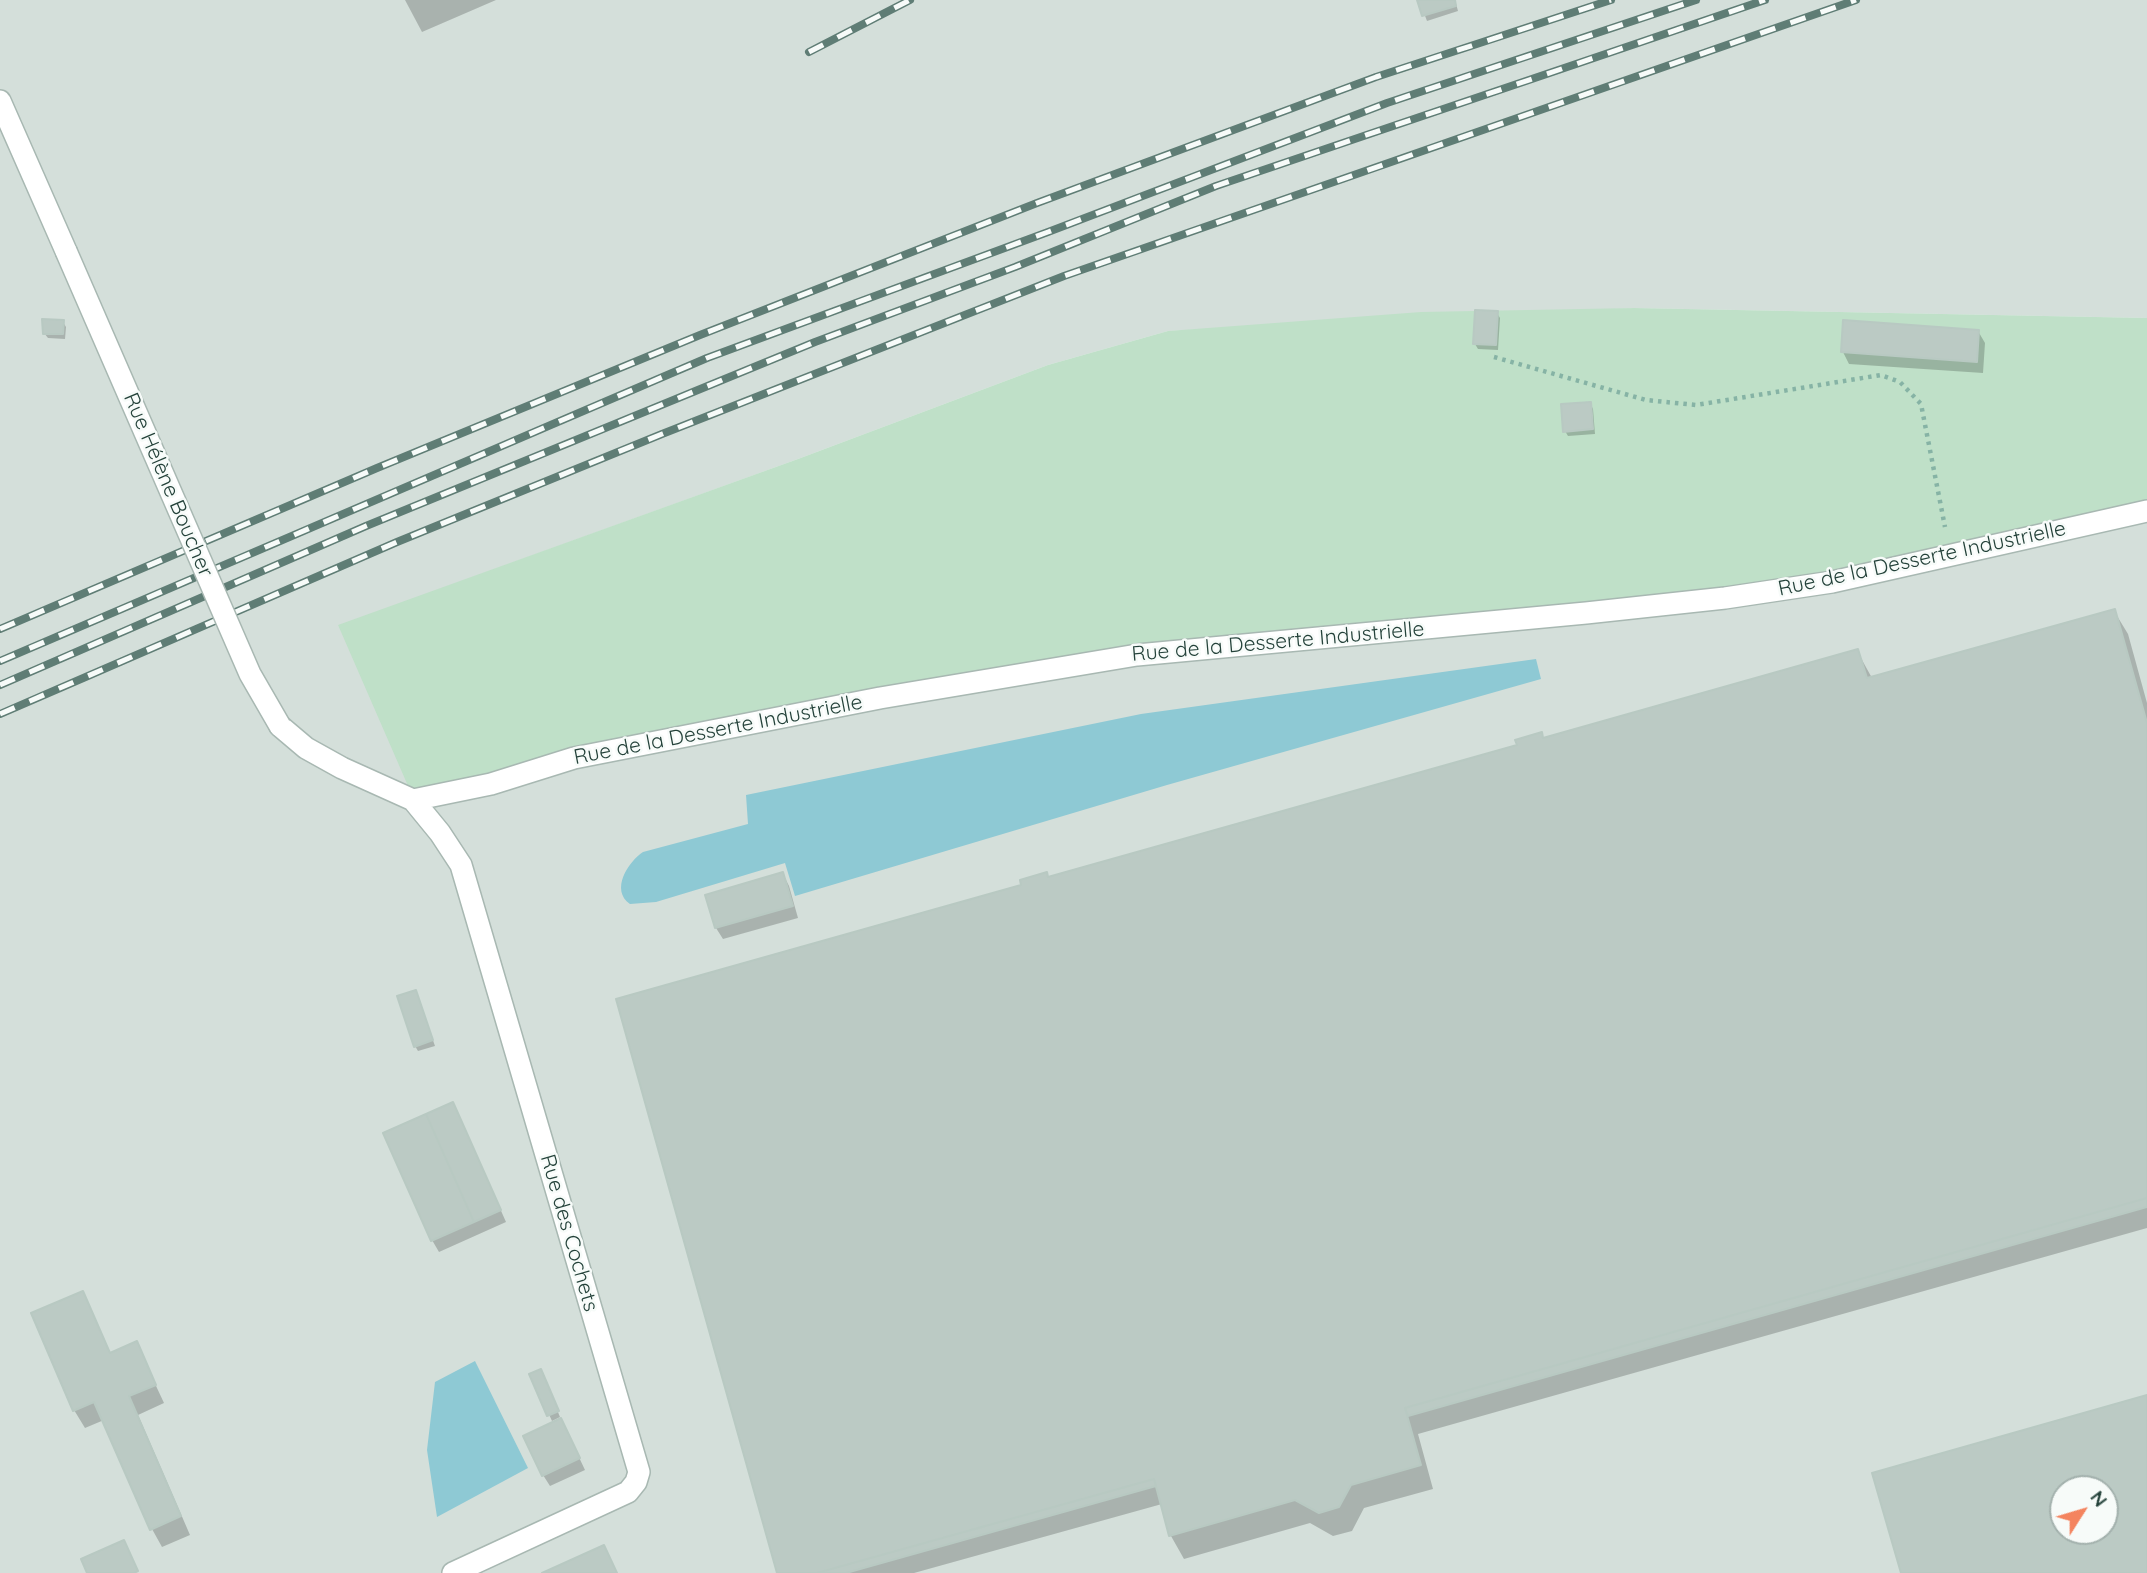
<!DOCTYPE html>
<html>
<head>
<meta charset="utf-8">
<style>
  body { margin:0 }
  #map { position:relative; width:2147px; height:1573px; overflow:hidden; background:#e6efeb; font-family:Quicksand,sans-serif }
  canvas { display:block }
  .north { position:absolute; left:2049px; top:1475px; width:70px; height:70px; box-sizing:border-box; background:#f7fbf9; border:2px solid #a3b1ad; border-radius:50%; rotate:53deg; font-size:19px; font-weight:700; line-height:28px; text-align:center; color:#24423a }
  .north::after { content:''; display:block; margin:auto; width:24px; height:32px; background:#f4845f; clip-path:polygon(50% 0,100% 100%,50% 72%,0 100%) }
</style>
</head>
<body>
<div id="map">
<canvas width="2147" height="1573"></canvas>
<div class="north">N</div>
</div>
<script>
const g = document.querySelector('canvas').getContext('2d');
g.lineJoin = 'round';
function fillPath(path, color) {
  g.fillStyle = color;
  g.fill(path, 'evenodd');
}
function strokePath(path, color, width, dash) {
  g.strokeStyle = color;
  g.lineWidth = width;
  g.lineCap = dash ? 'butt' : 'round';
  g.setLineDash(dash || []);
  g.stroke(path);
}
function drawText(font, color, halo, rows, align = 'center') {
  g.font = font + ' Quicksand,sans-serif';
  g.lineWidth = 5;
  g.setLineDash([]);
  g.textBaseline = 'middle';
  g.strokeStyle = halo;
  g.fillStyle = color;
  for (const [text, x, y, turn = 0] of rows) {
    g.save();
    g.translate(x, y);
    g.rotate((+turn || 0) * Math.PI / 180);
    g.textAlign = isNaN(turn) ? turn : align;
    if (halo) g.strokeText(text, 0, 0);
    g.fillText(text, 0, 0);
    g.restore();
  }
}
fillPath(new Path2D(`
  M0,0h2147v318l-513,-10 -466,23 -120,34 -250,94 -460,167 542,75 1267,-190v1062h-2147zM2063,1489h42v42h-42z`), '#d4dfda');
fillPath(new Path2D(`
  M1634,308l513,10v193l-314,74 -695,72 -258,44 -465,101 -77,-177 460,-166 250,-94 120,-34 253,-19z`), '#bfe0c8');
fillPath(new Path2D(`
  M1536,659l5,20 -374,106 -372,111 -10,-33 -129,39 -26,2c-20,-14 -2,-42 13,-52l105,-28 -2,-29 395,-81z
  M475,1361l53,107 -91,49 -10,-67 8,-68z`), '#8ec9d4');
fillPath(new Path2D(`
  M405,0h91l-74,32z
  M1419,0h36l3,11 -31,10z
  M1497,313l3,5 -2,32 -20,-1 -3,-5z
  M63,322l3,5 -1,12 -17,-1 -4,-5z
  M1978,331l7,12 -2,30 -134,-9 -6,-12z
  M1590,403l3,6 2,25 -27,2 -3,-5z
  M2114,611l14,23 19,69v525l-729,206 15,55 -69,19 -12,23 -19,5 -23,-13 -126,36 -13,-23 -9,-32 -248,69h-135l270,-694 470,-133 22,-12 3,5 313,-88 15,27z
  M783,874l6,12 9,32 -75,21 -7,-11 -9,-32z
  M416,992l19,54 -17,5 -3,-5z
  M459,1116l47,106 -67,30 -7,-12z
  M82,1293l29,61 25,-11 28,60 -26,12 52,120 -28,12 -10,-18 -48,-109 -19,8 -11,-18z
  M531,1375l12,1 17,41 -8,4z
  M567,1432l18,38 -35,16 -7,-11z`), '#0003');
const building = new Path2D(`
  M1417,0h38l1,6 -34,10z
  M1475,310l23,1 -2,34 -23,-1z
  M42,319l22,1 -1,14h-20z
  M1843,320l136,10 -2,32 -136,-10z
  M1591,402l2,27 -30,3 -2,-28z
  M2115,609l32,114v475l-742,210 16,57 -70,20 -12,22 -20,6 -24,-13 -126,36 -15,-57 -337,94h-40l-161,-574 405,-114 -1,-5 27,-8 1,5 469,-132 -2,-5 27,-8 1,6 315,-89 9,29z
  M783,872l10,34 -78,22 -10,-33z
  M416,990l17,50 -19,7 -17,-51z
  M453,1102l48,108 -27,12 -48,-108z
  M426,1114l48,108 -43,19 -48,-108z
  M2147,1198v9l-739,209 -3,-8z
  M83,1291l27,62 27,-12 19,44 -27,11 52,120 -31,14 -56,-128 -21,9 -42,-98z
  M541,1369l18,42 -12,5 -18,-42z
  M2147,1395v178h-246l-29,-100zM2063,1489h42v42h-42z
  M561,1418l19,40 -38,18 -19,-40z
  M1154,1479l2,7 -310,87h-29z
  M124,1540l14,31 -4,2h-47l-6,-14z
  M604,1545l13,28h-75z`);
fillPath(building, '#bbcac4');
strokePath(building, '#b8c9c2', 2);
const minor = new Path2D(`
  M0,101l66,150
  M280,726l26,22 36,20 71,32 27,33 21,32 178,607 -3,10 -8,10 -175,81
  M413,800l78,-16 83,-26 306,-60 257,-43 449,-42 139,-15 107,-16 315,-71`);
strokePath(minor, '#a8b8b2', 24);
strokePath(new Path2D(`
  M1494,357l152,43 50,5 185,-30 19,7 21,22 24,123`), '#86b3a5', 4.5, [3.5, 5]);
strokePath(minor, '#fff', 21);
const rail = new Path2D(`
  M809,52l101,-52
  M0,629l377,-161 323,-133 337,-132 339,-126 235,-77
  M0,661l707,-303 341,-126 339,-129 309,-103
  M0,685l366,-159 449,-184 200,-75 201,-81 549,-186
  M0,714l397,-172 265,-108 402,-158 792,-276`);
strokePath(rail, '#5f7d75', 8);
strokePath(rail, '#f7fbf9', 5, [16]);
const minorBridge = new Path2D(`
  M66,251l184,423 30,52`);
strokePath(minorBridge, '#a8b8b2', 24, []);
strokePath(minorBridge, '#fff', 21);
drawText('21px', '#24423a', '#f7fbf9', [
  ["Rue Hélène Boucher",168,485,67],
  ["Rue de la Desserte Industrielle",1922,559,-12],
  ["Rue de la Desserte Industrielle",1278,642,-5],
  ["Rue de la Desserte Industrielle",718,730,-11],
  ["Rue des Cochets",569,1233,74]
]);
</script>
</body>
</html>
